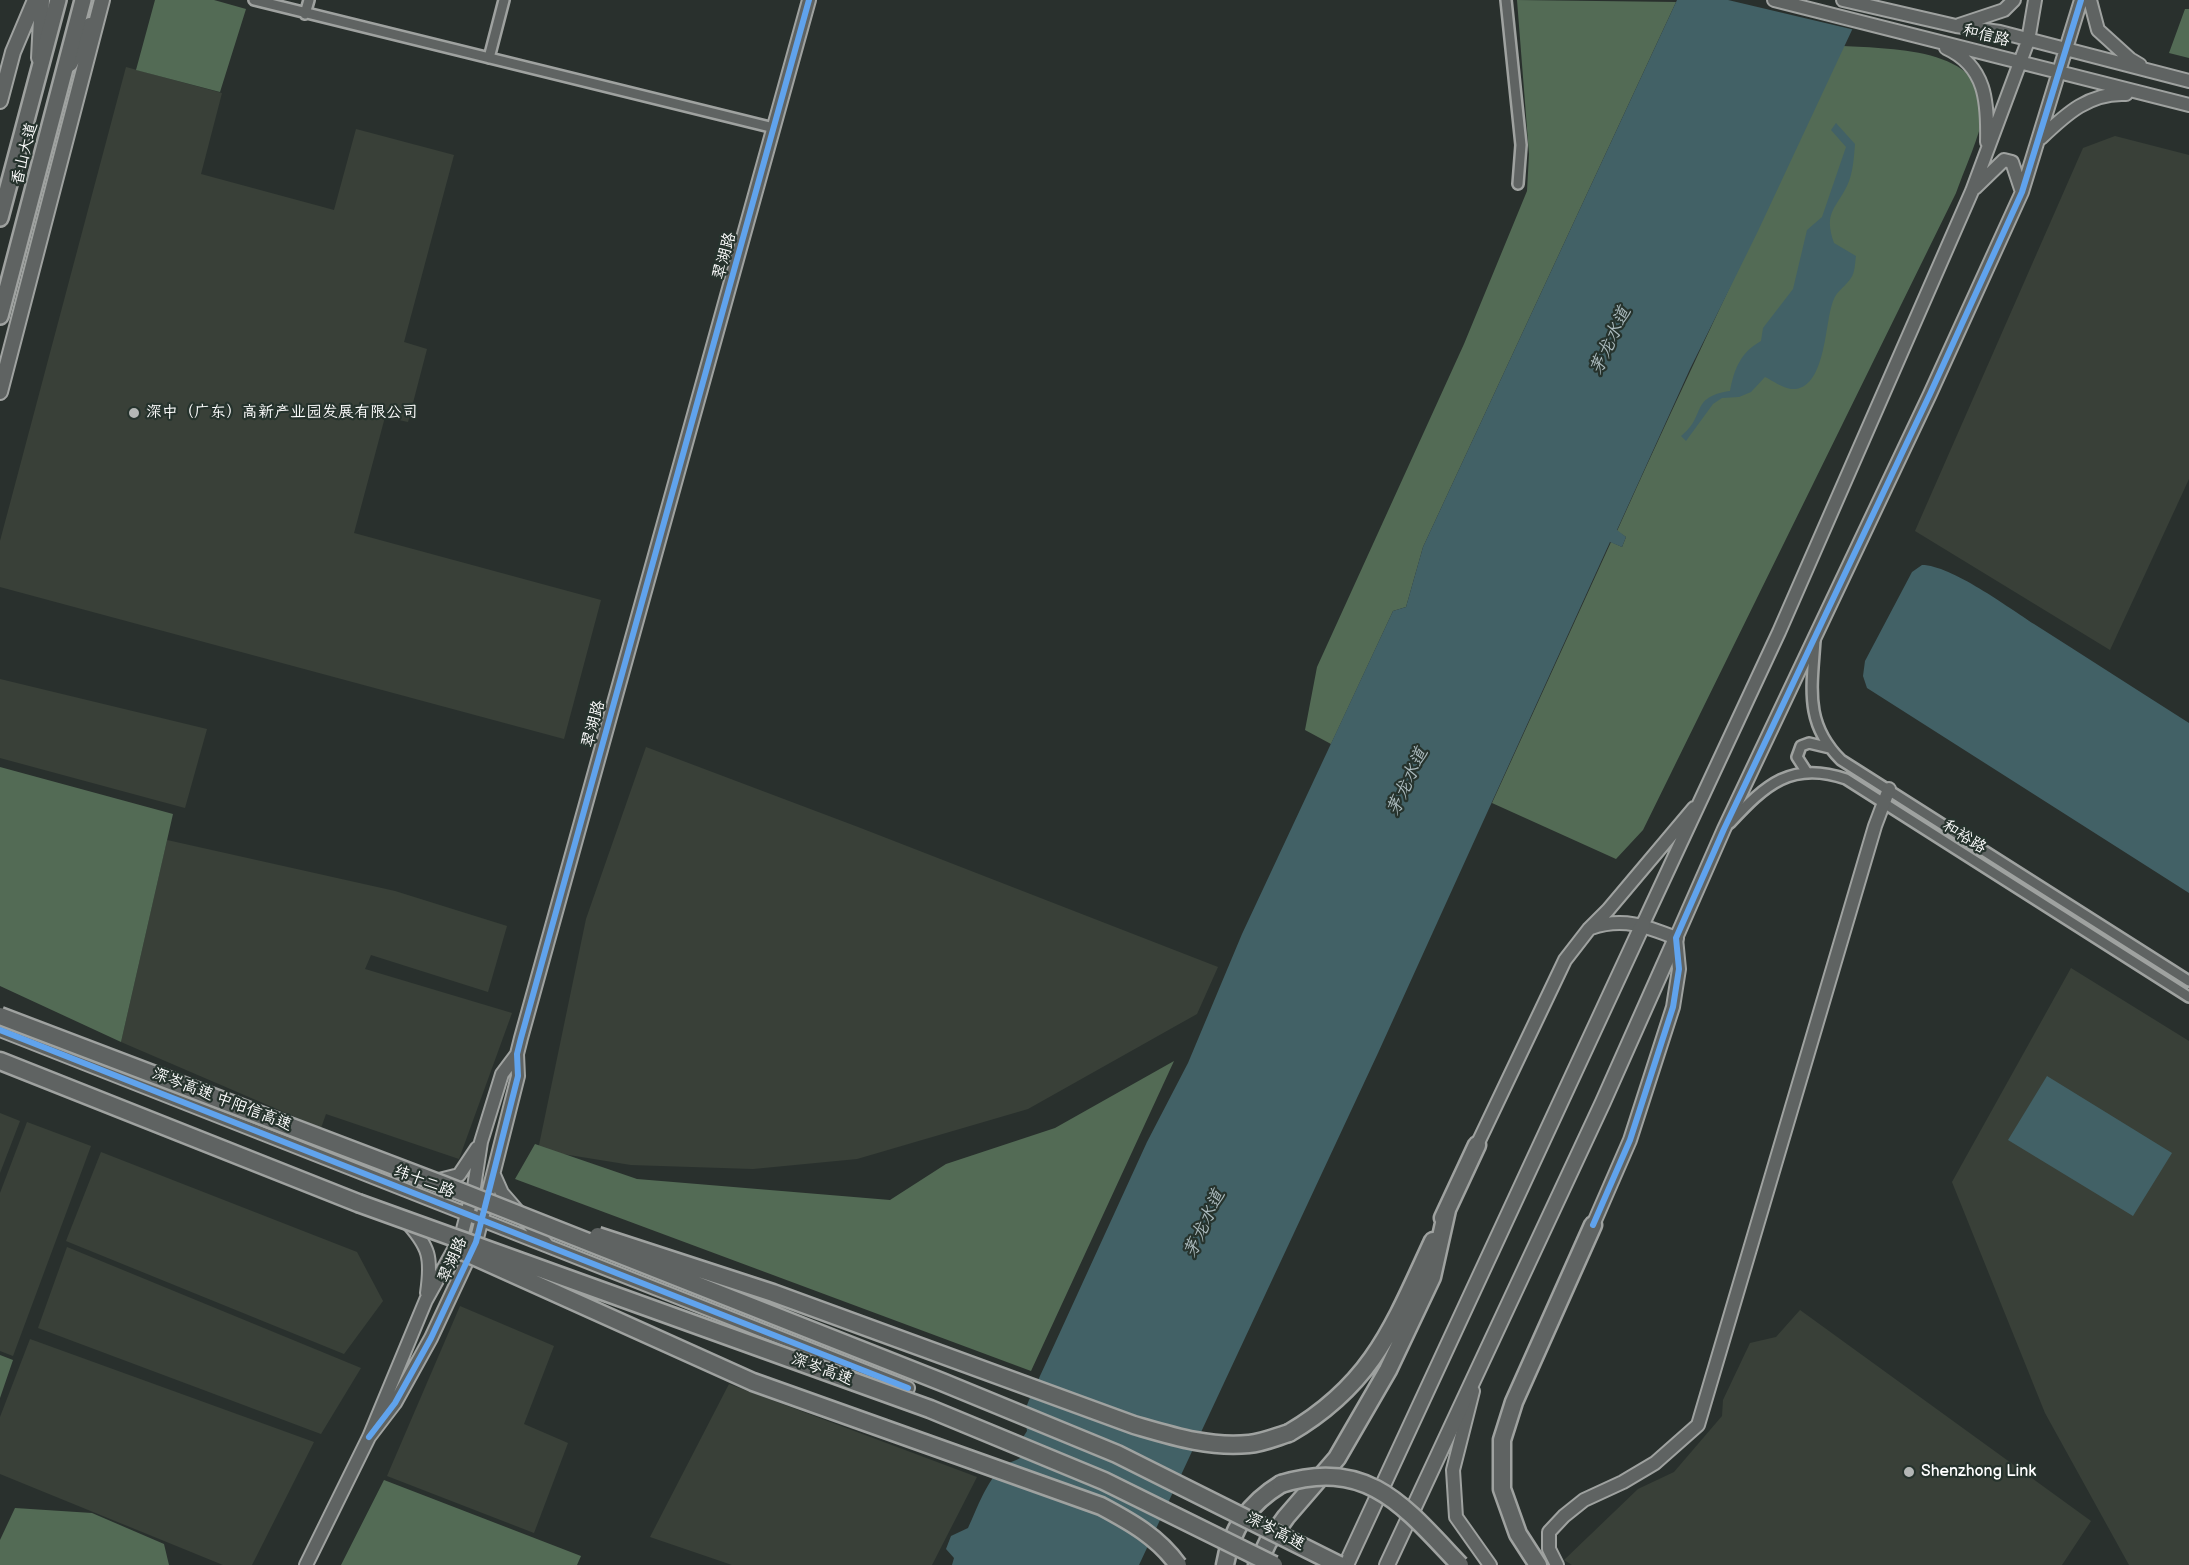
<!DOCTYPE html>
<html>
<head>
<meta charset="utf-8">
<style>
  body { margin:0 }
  canvas { display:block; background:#29302d }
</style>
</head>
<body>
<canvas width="2189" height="1565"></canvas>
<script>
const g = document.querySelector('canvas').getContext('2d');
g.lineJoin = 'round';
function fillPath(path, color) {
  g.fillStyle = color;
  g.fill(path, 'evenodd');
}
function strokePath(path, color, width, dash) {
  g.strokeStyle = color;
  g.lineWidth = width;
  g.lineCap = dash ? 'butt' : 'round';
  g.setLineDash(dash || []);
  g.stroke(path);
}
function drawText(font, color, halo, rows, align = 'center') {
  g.font = font + ' "Balsamiq Sans","LXGW WenKai TC",sans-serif';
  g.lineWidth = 4.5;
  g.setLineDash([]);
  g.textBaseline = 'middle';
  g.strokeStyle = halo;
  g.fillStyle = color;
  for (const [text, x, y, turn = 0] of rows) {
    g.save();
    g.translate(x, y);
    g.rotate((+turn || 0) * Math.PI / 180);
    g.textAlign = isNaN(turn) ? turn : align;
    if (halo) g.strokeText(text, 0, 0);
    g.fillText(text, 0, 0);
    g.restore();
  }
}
fillPath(new Path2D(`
  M126,67l96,26 -21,81 133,36 22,-81 98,26 -50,187 23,7 -19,73 -23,-5 -31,116 247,67 -37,139 -564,-152v-46z
  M2115,136l74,19v324l-79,171 -195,-119 168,-383z
  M0,679l207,50 -22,79 -185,-50z
  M646,747l212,80 360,140 -21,47 -169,95 -171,50 -104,10 -122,-4 -93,-15 48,-231z
  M167,840l228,51 112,35 -19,66 -117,-37 -6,14 147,44 -53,146 -133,-45 -5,14 -200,-86z
  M2071,968l118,73v524h-60l-84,-152 -93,-231z
  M0,1113l20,8 -20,52z
  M27,1122l64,24 -78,210 -13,-5v-158z
  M101,1152l256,100 26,49 -39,53 -278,-113z
  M67,1247l294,121 -40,66 -283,-106z
  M460,1306l94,40 -30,78 44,19 -34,90 -147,-57z
  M1800,1310l291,211 -29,44h-490l-8,-5 74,-71 36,-17 48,-56 1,-16 27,-57 26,-6z
  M30,1339l284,103 -62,123h-29l-223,-91v-57z
  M729,1384l248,93 -45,88h-200l-82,-28z`), '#394038');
fillPath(new Path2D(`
  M155,0h59l32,9 -26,83 -84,-22z
  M1517,0l159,2 -253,545 -17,60 -13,4 -62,133 -26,-14 12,-63 147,-323 63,-153 2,-37z
  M2185,9h4v49l-20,-5z
  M1843,46c49,3 154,1 138,78 -6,23 -17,46 -25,69l-313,637 -27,29 -124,-56 119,-261 11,5 4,-10 -9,-6c73,-163 151,-323 226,-485z
  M0,767l173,47 -52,228 -121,-56z
  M1174,1061l-143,310 -516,-192 20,-35 102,35 253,21 56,-36 109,-36z
  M0,1355l13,5 -13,38z
  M384,1480l197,76 -4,9h-236z
  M15,1508l77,5 72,31 5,21h-169v-25z`), '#536b55');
fillPath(new Path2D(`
  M1677,0h189l-108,231 -68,138 -73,161 9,7 -4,10 -12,-5 -232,511 -239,512h-187l2,-7 -8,-9 5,-13 17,-8c10,-21 18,-47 36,-62 7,-6 14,-4 20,-12l-4,-12 7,-11 -3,-18 5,-13 118,-258 41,-79 54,-129 151,-323 13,-4 17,-60z
  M1836,123l19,21c-1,13 -2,30 -8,42 -13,25 -23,27 -13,57l22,13c-1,6 -1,17 -5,22 -10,14 -15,11 -20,30 -6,21 -7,84 -40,81 -8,-1 -18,-8 -26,-12l-14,15 -12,5 -17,1 -9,6 -27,37 -5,-5c26,-20 8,-39 49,-45 4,-22 11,-39 31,-50l2,-13 30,-39 14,-59 15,-13 24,-70 -15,-17z
  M1922,565c29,0 87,43 112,59 52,33 103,66 155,99v170l-322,-205 -4,-12 2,-15 47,-89z
  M2047,1076l125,77 -39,63 -125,-76z`), '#426166');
fillPath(new Path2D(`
  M1728,0h141l-14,30z`), '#29302d');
const minor = new Path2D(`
  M254,0l520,128
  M1506,0l15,145 -3,39
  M305,14l4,-14
  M489,58l15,-58
  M1815,640c-3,48 -11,83 26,120l348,221
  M1806,771l-9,-14 4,-11 8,-3 21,5
  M1730,823c35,-38 62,-63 116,-44l343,218`);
const tertiary = new Path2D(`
  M1774,0l415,105
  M1843,0l113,26 44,6 189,49
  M2090,0l8,30 32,29 10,6
  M1959,25l45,-15 10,-10
  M1946,48c40,18 42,54 41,94
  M2041,138c25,-24 49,-46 85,-44
  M1975,188l29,-28 8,2 10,30
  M1643,924l136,-292 193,-441 56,-150 7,-41
  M1591,928c32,-11 55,-2 85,10
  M0,1030l908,358
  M1477,1145l88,-185 24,-31 19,-19 86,-102
  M494,1175l8,18 46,53
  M435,1181l24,-6 18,-27
  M405,1220c25,27 27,38 22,73
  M1593,1225l37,-85 43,-133 6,-38 -3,-31 48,-109 206,-435 92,-202 59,-192
  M1473,1391l-20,79 3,47 34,48
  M369,1437l26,-34 36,-65 45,-96 42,-166 -1,-22 4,-16 288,-1038
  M306,1565l63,-128 57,-137 35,-63 13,-50 7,-45 21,-68 15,-20
  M1557,1565l-8,-16v-17l15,-16 20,-16 39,-18 32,-19 43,-38 177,-599 14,-37`);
const secondary = new Path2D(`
  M39,58l3,-58
  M70,64l20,-39
  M0,101l13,-49 22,-52
  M0,392l102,-392
  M1346,1565l297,-641
  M1387,1565l216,-463 73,-164`);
const trunk = new Path2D(`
  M0,218l58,-218
  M0,316l83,-316`);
const motorway = new Path2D(`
  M0,1061l358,142
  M1443,1218l34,-73
  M1289,1433c84,-49 105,-108 144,-192
  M1225,1565c6,-37 25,-62 56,-81
  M1257,1565l11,-23 18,-25 51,-59 51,-88 44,-93 15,-67
  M1538,1565l-20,-31 -16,-45v-49l12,-38 79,-177`);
strokePath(minor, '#9fa2a0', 14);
strokePath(tertiary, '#9fa2a0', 16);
strokePath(secondary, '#9fa2a0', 18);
strokePath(trunk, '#9fa2a0', 20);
strokePath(motorway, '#9fa2a0', 21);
strokePath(minor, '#5f6362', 9);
strokePath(tertiary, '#5f6362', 12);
strokePath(secondary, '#5f6362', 14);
strokePath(trunk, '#5f6362', 15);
strokePath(motorway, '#5f6362', 16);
const motorwayBridge = new Path2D(`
  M0,1016l444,169 498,197 175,72 222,111
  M358,1203l572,206 174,72 170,84
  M598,1236l175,57 361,132c38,11 75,23 115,19 13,-1 27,-7 40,-11
  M462,1251l291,131 348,124c30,16 57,31 77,59
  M1281,1484c87,-27 124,23 179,81`);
strokePath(motorwayBridge, '#9fa2a0', 21, []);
strokePath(motorwayBridge, '#5f6362', 16);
strokePath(new Path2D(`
  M0,1030l908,358
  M1593,1225l37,-85 43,-133 6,-38 -3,-31 48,-109 206,-435 92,-202 59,-192
  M369,1437l26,-34 36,-65 45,-96 42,-166 -1,-22 4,-16 288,-1038`), '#60a3ed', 6);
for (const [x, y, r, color] of [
  [134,413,6,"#b4b7b6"],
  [1909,1472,6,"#b4b7b6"]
]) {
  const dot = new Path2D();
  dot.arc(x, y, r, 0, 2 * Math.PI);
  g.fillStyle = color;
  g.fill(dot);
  strokePath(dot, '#26332d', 2);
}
drawText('16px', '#fff', '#26332d', [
  ["和信路",1986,36,14],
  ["香山大道",25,154,-76],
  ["翠湖路",725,256,-75],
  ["翠湖路",594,724,-75],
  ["和裕路",1964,837,32],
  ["深岑高速 中阳信高速",222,1100,21],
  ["纬十二路",424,1182,21],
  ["翠湖路",453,1260,-66],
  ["深岑高速",822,1370,20],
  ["深岑高速",1275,1532,27]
]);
drawText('16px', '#fff', '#26332d', [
  ["深中（广东）高新产业园发展有限公司",146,413],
  ["Shenzhong Link",1921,1472]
], 'left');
drawText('italic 18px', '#abbabd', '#26332d', [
  ["茅龙水道",1611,341,-65],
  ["茅龙水道",1408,782,-65],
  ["茅龙水道",1205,1224,-65]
]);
</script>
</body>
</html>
